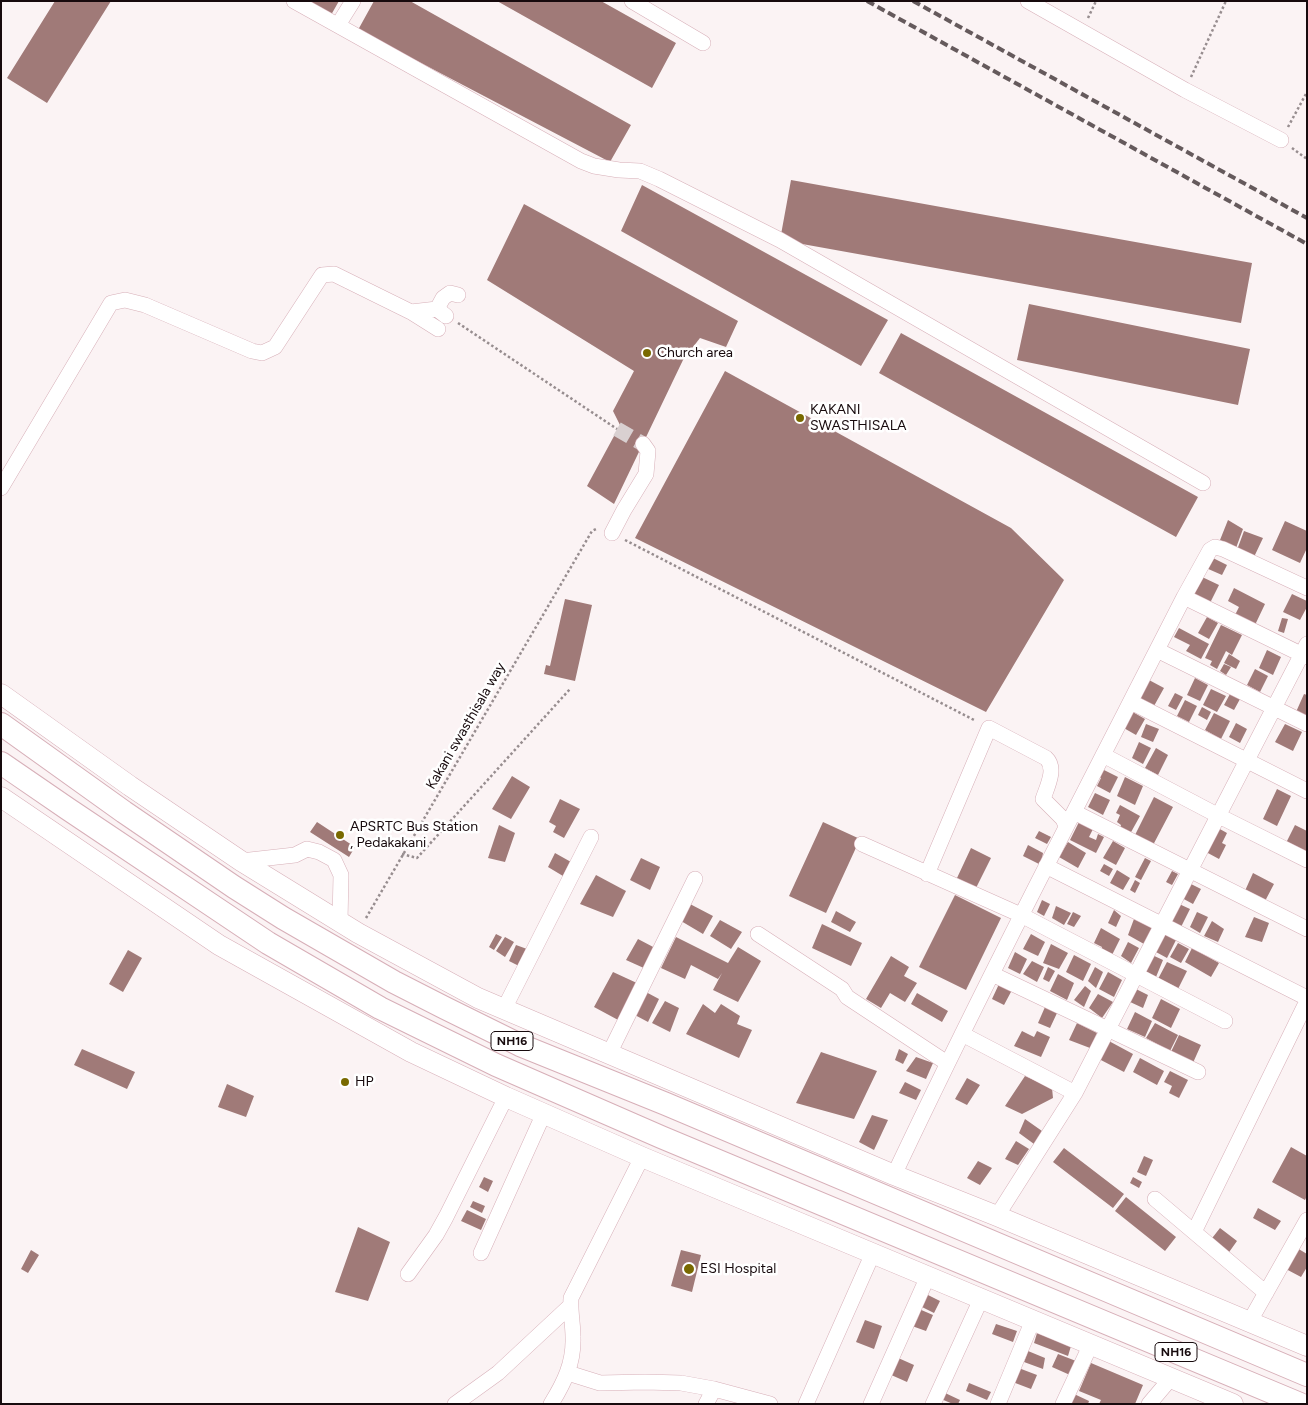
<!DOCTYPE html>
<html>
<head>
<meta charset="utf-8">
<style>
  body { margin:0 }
  #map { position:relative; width:1308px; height:1405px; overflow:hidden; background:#fbf3f4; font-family:Figtree,sans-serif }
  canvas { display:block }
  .frame { position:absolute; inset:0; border:2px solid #170a0d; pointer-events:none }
</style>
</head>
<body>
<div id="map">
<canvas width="1308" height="1405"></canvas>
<div class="frame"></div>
</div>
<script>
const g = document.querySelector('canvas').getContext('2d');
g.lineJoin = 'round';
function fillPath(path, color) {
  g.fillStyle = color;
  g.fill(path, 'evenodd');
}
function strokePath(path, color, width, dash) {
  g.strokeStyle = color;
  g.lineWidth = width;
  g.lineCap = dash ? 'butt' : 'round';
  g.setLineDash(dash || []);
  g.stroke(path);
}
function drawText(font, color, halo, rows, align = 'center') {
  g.font = font + ' Figtree,sans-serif';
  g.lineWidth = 5;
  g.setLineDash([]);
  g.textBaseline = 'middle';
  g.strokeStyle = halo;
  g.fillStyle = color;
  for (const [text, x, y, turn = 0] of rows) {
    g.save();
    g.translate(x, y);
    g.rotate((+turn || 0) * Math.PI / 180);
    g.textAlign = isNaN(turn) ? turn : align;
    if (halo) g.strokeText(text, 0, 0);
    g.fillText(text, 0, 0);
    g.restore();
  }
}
fillPath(new Path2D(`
  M55,1h56l-64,102 -40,-25z
  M307,1h32l-8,14z
  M374,1h36l221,124 -21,37 -252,-132z
  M497,1h104l75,42 -24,45z
  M791,180l461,83 -11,60 -461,-83z
  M642,185l246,135 -27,46 -240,-135z
  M524,204l214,117 -12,26 -26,-9 -17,22 -69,144 -27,-18 33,-61 -7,-14 21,-40 -147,-91z
  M1029,304l221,45 -12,56 -221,-45z
  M901,333l297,164 -22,40 -297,-164z
  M725,371l286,157 53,52 -78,132 -351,-174z
  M1228,520l15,9 -7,19 -16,-8z
  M1285,521l22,10v17l-7,15 -28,-13z
  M1244,531l19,7 -9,19 -17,-7z
  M1211,557l16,8 -5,10 -16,-7z
  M1200,576l19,9 -9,18 -19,-9z
  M1234,588l31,16 -10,21 -20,-10 4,-8 -11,-6z
  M1292,594l15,7v6l-7,13 -17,-8z
  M565,599l27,6 -17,76 -31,-7 2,-9 4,1z
  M1207,617l11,6 -9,16 -11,-6z
  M1282,618l6,1 -4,14 -6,-2z
  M1221,625l21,10 -10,20 -6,-4 -9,18 -7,-4 2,-4 -7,-3z
  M1179,628l30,16 -8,15 -15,-8 4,-6 -16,-8z
  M1267,650l14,7 -8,18 -14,-7z
  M1229,654l11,7 -4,8 -12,-6z
  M1224,664l7,3 -5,8 -6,-4z
  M1255,669l13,7 -8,16 -13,-7z
  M1195,678l13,7 -8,16 -13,-6z
  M1149,680l15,8 -10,18 -14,-8z
  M1211,689l15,7 -9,16 -14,-7z
  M1175,693l8,4 -7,13 -8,-4z
  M1230,694l10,5 -6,11 -10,-5z
  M1304,694l3,1v22l-11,-5z
  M1185,700l12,6 -8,16 -12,-6z
  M1202,707l9,5 -4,8 -9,-5z
  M1131,711l14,8 -9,16 -14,-8z
  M1214,713l16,8 -9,18 -16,-9z
  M1236,723l11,6 -7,14 -11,-6z
  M1146,724l13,5 -6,13 -12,-5z
  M1285,724l17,8 -9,19 -18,-9z
  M1139,742l12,6 -8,16 -11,-6z
  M1156,748l12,7 -10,20 -13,-7z
  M1102,769l16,8 -8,16 -13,-7 4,-8 -3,-2z
  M512,776l18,11 -19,32 -19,-10z
  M1125,777l18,9 -8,19 -18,-9z
  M1277,789l14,7 -14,30 -14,-7z
  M1095,793l15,7 -7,15 -15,-8z
  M1154,797l19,10 -21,40 -18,-10z
  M560,799l20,10 -16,29 -11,-6 3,-6 -7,-4z
  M1120,805l20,11 -10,18 -10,-5 1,-4 -4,-3 3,-7 -4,-2z
  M317,822l38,25 -6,10 -39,-25z
  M823,822l37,17 -34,74 -37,-17z
  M1079,822l14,7 -4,8 7,3 2,-6 6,3 -8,16 -26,-13z
  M499,825l16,8 -10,29 -17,-4z
  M1295,825l12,6v22l-21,-10z
  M1218,828l9,5 -5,10 4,2 -7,14 -13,-7z
  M1039,831l12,6 -4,7 -12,-6z
  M1113,841l12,7 -9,17 -13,-7z
  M1068,842l18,11 -8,15 -19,-11z
  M1028,845l15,8 -2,12 -18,-9z
  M971,848l20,10 -15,30 -19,-10z
  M555,853l16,9 -8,14 -15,-9z
  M641,858l19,9 -10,23 -20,-10z
  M1145,858l6,3 -10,19 -6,-3z
  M1104,864l9,5 -4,7 -9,-5z
  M1117,870l13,8 -7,12 -13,-7z
  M1172,871l6,3 -6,11 -6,-3z
  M1253,873l21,11 -10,19 -20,-10z
  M596,875l30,16 -13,26 -33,-13z
  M1135,880l5,3 -5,10 -5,-3z
  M1187,882l14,7 -8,15 -13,-7z
  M955,895l46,23 -35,72 -47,-23z
  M1042,900l8,4 -6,12 -7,-4z
  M1177,903l13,6 -9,18 -13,-6z
  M690,904l23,12 -10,18 -22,-13z
  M1056,906l15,7 -7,12 -12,-7z
  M1114,910l7,6 -5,11 -8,-4z
  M836,911l20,11 -6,10 -19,-10z
  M1073,912l8,4 -7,11 -7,-3z
  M1197,912l11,5 -8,16 -10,-6z
  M1254,917l15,6 -7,19 -17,-5z
  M1134,919l18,9 -8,16 -16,-9z
  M720,920l22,12 -11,17 -21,-13z
  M1212,921l12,8 -6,13 -14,-6z
  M822,924l40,19 -11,23 -39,-18z
  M1101,928l19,11 -9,18 -11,-4 2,-6 -8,-4z
  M496,934l6,3 -8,13 -5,-3z
  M1031,934l14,8 -7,14 -15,-7z
  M1165,934l11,6 -9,18 -11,-6z
  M505,937l9,5 -9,15 -9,-6z
  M676,937l52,26 10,-16 23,14 -23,41 -25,-12 9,-17 -4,6 -27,-14 -6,14 -24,-11z
  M638,939l19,10 -11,20 -20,-9z
  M1128,942l11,6 -8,15 -10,-7z
  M1178,943l11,6 -8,14 -11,-6z
  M1051,944l17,9 -9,16 -16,-6z
  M516,945l11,4 -8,17 -10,-5z
  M1192,948l27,15 -8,14 -26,-15z
  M128,950l14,8 -19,34 -14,-8z
  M1015,952l12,7 -7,15 -12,-6z
  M1150,954l13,6 -7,17 -14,-6z
  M1074,955l17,9 -8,17 -17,-9z
  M891,956l18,11 -5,9 13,7 -12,19 -15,-9 -9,15 -15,-9z
  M1032,961l12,6 -7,15 -14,-8z
  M1167,962l20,9 -9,18 -20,-10z
  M1048,967l7,4 -6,11 -6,-3z
  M1095,967l8,5 -7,16 -8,-7z
  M613,972l26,12 -19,37 -26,-14z
  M1108,972l14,8 -8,17 -15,-8z
  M1058,974l16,9 -7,17 -17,-9z
  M999,984l13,6 -8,15 -12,-6z
  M1085,986l6,5 -7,16 -10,-7z
  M1134,988l14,7 -5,13 -15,-7z
  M644,991l15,8 -11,23 -15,-8z
  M917,993l31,18 -6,11 -31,-18z
  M1098,994l15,8 -11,16 -13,-10z
  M1161,999l19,10 -9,19 -19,-10z
  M665,1001l14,7 -9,24 -18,-9z
  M703,1004l12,9 6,-9 19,12 -3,8 15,6 -13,28 -53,-24z
  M1045,1007l12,6 -7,15 -12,-5z
  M1135,1012l17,9 -7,16 -18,-8z
  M1077,1023l20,10 -7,15 -21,-8z
  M1155,1023l23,12 -8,16 -24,-13z
  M1022,1031l12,6 3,-6 13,6 -9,20 -27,-11z
  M1179,1035l22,10 -9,20 -22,-11z
  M1107,1040l26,14 -9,18 -27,-14z
  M82,1049l53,23 -8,17 -53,-24z
  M899,1049l9,5 -5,10 -8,-4z
  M821,1052l56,19 -23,48 -58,-16z
  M916,1057l17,6 -7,16 -20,-8z
  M1140,1058l24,13 -7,14 -24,-13z
  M1170,1071l18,9 -9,18 -10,-5 3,-7 -8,-4z
  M1025,1076l27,12 1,10 -31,16 -17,-8z
  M967,1078l13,7 -13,20 -12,-6z
  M905,1082l16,8 -5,10 -17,-7z
  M227,1084l27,12 -8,21 -28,-10z
  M872,1115l16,5 -14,30 -15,-8z
  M1025,1119l17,12 -8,13 -15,-11z
  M1016,1141l13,8 -11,16 -13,-6z
  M1291,1147l16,9v40l-2,4 -33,-18z
  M1064,1148l60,46 -11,14 -60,-46z
  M1144,1156l9,4 -7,16 -9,-4z
  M978,1161l14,7 -12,17 -13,-7z
  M484,1177l9,4 -5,11 -9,-5z
  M1133,1177l9,5 -3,6 -9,-5z
  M1126,1197l50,40 -11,14 -50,-40z
  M473,1201l12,5 -3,7 -12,-6z
  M1258,1208l23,13 -6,9 -22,-12z
  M467,1210l19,9 -5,11 -20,-9z
  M358,1227l32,15 -22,59 -33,-9z
  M1220,1228l17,13 -10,14 -18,-13z
  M1297,1248l10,6v13l-6,10 -17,-9z
  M31,1250l8,5 -11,18 -7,-4z
  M681,1250l20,5 -9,37 -21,-6z
  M926,1294l14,7 -6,12 -14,-7z
  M919,1309l14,6 -7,16 -14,-5z
  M865,1320l17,6 -8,23 -18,-7z
  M996,1324l21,7 -4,11 -21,-8z
  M1037,1333l34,13 -3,10 -34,-13z
  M1028,1351l17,7 -2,11 -19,-7z
  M1058,1354l18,7 -6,14 -18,-8z
  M896,1357l18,8 -7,17 -18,-8z
  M1091,1363l52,22 -8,19h-36l2,-4 -22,-9z
  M1016,1367l21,8 -6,14 -21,-8z
  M969,1383l22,9 -4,8 -21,-9z
  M943,1392l17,8 -2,4h-5l-12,-5z
  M1072,1393l17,8 -1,3h-21z`), '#a07a78');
strokePath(new Path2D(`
  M617,429l26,15`), '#d9d0d1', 15, [15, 8]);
const minor = new Path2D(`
  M294,1l287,160 13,5 25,4 21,1 19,8 121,61 423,243
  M632,1l71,42
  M1028,1l157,89 96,50
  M338,25l15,-24
  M437,309l6,-11 7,-5 8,2
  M411,312l27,17
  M1,488l110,-185 14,-3 20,5 107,46 10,2 13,-6 47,-72 12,-1 77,38 26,-3 9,7
  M612,533l12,-23 22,-36 2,-23 -5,-7
  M1184,597l123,60
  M1157,650l150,74
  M1131,702l176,89
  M1103,755l116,61 88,44
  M1074,812l233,117
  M862,844l159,71 204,106
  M241,861l54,-6 12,-6 12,3 15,8 7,15 -1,47
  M1046,866l261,132
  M927,874l62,-146 57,30c11,10 1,29 -3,41l20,20 3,7
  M758,934l84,55 5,8 100,66
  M992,974l206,98
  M504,1009l87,-172
  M962,1034l113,59
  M609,1054l86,-175
  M894,1175c92,-195 192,-386 290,-578l26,-47 5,-3 8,2 84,39
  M1155,1199l111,94
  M997,1216l78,-123 232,-449
  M1194,1232l113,-231
  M481,1253l63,-140
  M408,1274l28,-39 10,-18 60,-120
  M1250,1321l57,-101
  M568,1373l32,10 45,-1 36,1 33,6 56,15
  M455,1404l43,-31 72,-67
  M551,1404c13,-21 23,-41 22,-67 0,-13 -3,-26 -2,-39l71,-141
  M706,1404l8,-15
  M806,1404l67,-151
  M871,1404l57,-128
  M933,1404l48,-105
  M998,1404l35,-84
  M1063,1404l28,-60
  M1149,1404l22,-26`);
const major = new Path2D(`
  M1,694l129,92 111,75 117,72 120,65 416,177 103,41 310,130
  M1,797l218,148 192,107 95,45 136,60 591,247`);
const highway = new Path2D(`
  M1,724l123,88 110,75 49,31 111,64 51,26 75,37 146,59 641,271
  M1,763l67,46 200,134 112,65 116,57 165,72 639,267`);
strokePath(minor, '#d7afb8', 16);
strokePath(major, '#d7afb8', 21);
strokePath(highway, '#d7afb8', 24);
strokePath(new Path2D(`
  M1088,18l8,-17
  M1191,77l35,-76
  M1288,127l19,-35
  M1292,148l15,11
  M458,323l159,106
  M625,540l351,181
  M402,854l15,4 153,-169
  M366,918l226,-387 6,-3`), '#978d8f', 2.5, [2.5, 2.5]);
strokePath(minor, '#fff', 15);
strokePath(major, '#fff', 20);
strokePath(highway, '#fff', 22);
strokePath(new Path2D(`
  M867,1l440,243
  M913,1l394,217`), '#655a5c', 4, [8, 4]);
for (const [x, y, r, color] of [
  [647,353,5,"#796900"],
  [800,418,5,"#796900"],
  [340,835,5,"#796900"],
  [345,1082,5,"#796900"],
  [689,1269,6,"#796900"]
]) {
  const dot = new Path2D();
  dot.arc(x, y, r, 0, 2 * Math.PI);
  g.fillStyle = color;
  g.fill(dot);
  strokePath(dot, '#fff', 2);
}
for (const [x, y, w] of [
  [512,1041,42],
  [1176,1352,42]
]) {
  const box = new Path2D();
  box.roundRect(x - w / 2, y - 9.5, w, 19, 4);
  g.fillStyle = '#fff';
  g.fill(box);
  strokePath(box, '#170a0d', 1);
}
drawText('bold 12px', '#170a0d', null, [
  ["NH16",512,1041],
  ["NH16",1176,1352]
]);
drawText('14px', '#170a0d', '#fff', [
  ["Church area",657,353],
  ["KAKANI",810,410],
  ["SWASTHISALA",810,426],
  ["APSRTC Bus Station",350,827],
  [", Pedakakani",350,843],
  ["HP",355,1082],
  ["ESI Hospital",700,1269]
], 'left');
drawText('14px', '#170a0d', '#fff', [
  ["Kakani swasthisala way",466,726,-60]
]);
</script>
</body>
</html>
